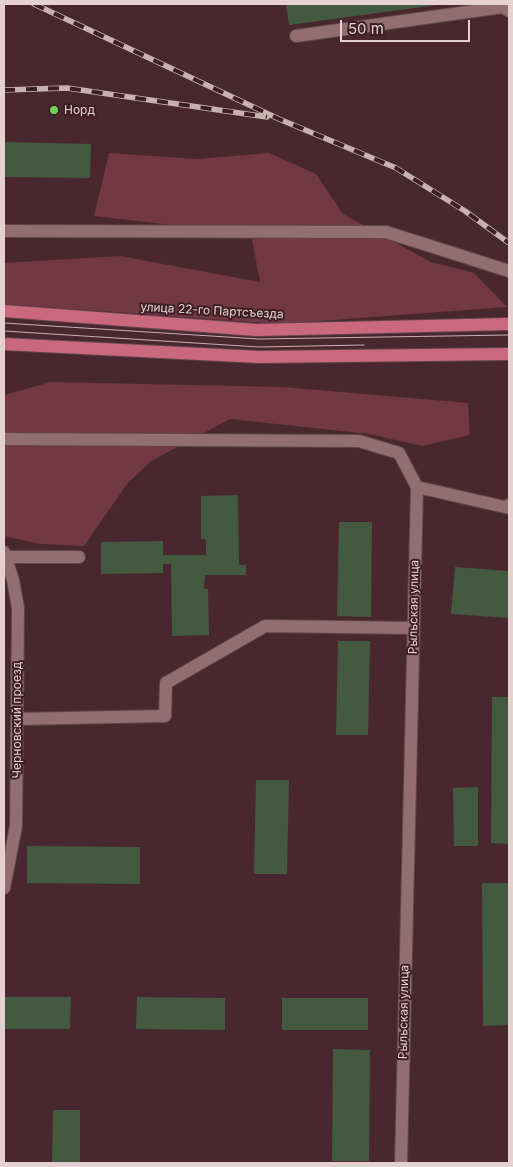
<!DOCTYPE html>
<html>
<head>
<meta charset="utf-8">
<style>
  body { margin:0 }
  #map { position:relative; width:513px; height:1167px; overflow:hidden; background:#48282e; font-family:Inter,sans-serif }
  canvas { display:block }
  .frame { position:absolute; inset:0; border:5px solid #e5d0d2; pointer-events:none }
  .scale { position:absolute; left:340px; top:20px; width:130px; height:22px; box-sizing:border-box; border:2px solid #e5d0d2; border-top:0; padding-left:6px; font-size:15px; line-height:18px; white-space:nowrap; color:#e5d0d2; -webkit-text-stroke:4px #3d1e24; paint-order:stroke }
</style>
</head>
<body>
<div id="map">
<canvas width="513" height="1167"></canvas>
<div class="frame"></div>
<div class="scale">50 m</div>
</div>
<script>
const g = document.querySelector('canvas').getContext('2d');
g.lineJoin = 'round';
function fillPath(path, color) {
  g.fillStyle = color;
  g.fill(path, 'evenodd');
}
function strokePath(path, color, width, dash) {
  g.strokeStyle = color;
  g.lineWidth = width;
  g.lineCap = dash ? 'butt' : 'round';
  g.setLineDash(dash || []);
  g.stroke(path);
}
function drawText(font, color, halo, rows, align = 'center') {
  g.font = font + ' Inter,sans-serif';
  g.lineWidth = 4;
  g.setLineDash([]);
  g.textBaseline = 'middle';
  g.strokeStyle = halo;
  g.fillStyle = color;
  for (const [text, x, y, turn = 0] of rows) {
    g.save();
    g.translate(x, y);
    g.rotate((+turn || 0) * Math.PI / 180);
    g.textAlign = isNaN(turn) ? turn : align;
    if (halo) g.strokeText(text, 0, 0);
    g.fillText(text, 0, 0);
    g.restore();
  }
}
fillPath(new Path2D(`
  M109,153l87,6 73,-6 47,21 27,40 88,48 43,11 33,34 -227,17 -276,-20v-41l116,-7 140,26 -9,-48 -157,-18z
  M51,382l232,5 185,16 2,32 -48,11 -53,-12 -139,-15 -79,42 -24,23 -43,62 -44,-2 -36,-8v-141z`), '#723844');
fillPath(new Path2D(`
  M286,4h151v1l-148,20z
  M4,142l87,2 -1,34 -86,-1z
  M238,495l1,70h7v10h-41l-1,14h4l1,46 -37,1 -1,-72h-8v9l-62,1v-32l62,-1v14h43v-16h-5v-43z
  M339,522h33l-1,95 -34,-1z
  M455,567l54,4v47l-58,-4z
  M338,641h32l-2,94h-32z
  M492,697h17v147l-18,-1z
  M256,780h33l-2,94h-33z
  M478,787v59h-24l-1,-58z
  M27,846l113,1v37l-113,-1z
  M482,883h27v142l-26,1z
  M4,997h67l-1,32h-66z
  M137,997l88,1v32l-89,-1z
  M282,998h86v32h-86z
  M333,1049l37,1 -1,111h-37z
  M53,1110h27v53h-28z`), '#435940');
const minor = new Path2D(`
  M296,36l207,-29 6,4
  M4,231l382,1 123,39
  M4,439l355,2 40,12 18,34 -16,676
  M417,487l92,21v-3
  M4,552l9,28 5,28 -2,218 -12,62
  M6,557h73
  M17,719l148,-3 1,-33 99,-57 148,2`);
const major = new Path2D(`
  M4,311l253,19 252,-6
  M4,344l255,13 250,-3`);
strokePath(minor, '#61464b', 14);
strokePath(major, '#61464b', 14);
strokePath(minor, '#926d72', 12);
strokePath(major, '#ca697d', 12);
strokePath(new Path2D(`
  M4,323l255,16 250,-4
  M4,331l255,16 105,-2`), '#c8b1b3', 1);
const rail = new Path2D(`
  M34,4l245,115 117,49 69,43 44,32
  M4,90l63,-2 200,29`);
strokePath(rail, '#c8b1b3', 5.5);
strokePath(rail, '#3d1e24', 4, [11]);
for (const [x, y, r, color] of [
  [54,110,5,"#70d35f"]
]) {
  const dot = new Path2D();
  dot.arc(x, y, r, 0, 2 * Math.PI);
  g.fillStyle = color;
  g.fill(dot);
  strokePath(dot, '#3d1e24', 2);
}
drawText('12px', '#e5d0d2', '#3d1e24', [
  ["Норд",64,110]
], 'left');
drawText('12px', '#e5d0d2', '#3d1e24', [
  ["улица 22-го Партсъезда",212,311,3],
  ["Рыльская улица",414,607,-89],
  ["Черновский проезд",17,720,-90],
  ["Рыльская улица",404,1012,-89]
]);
</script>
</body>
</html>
